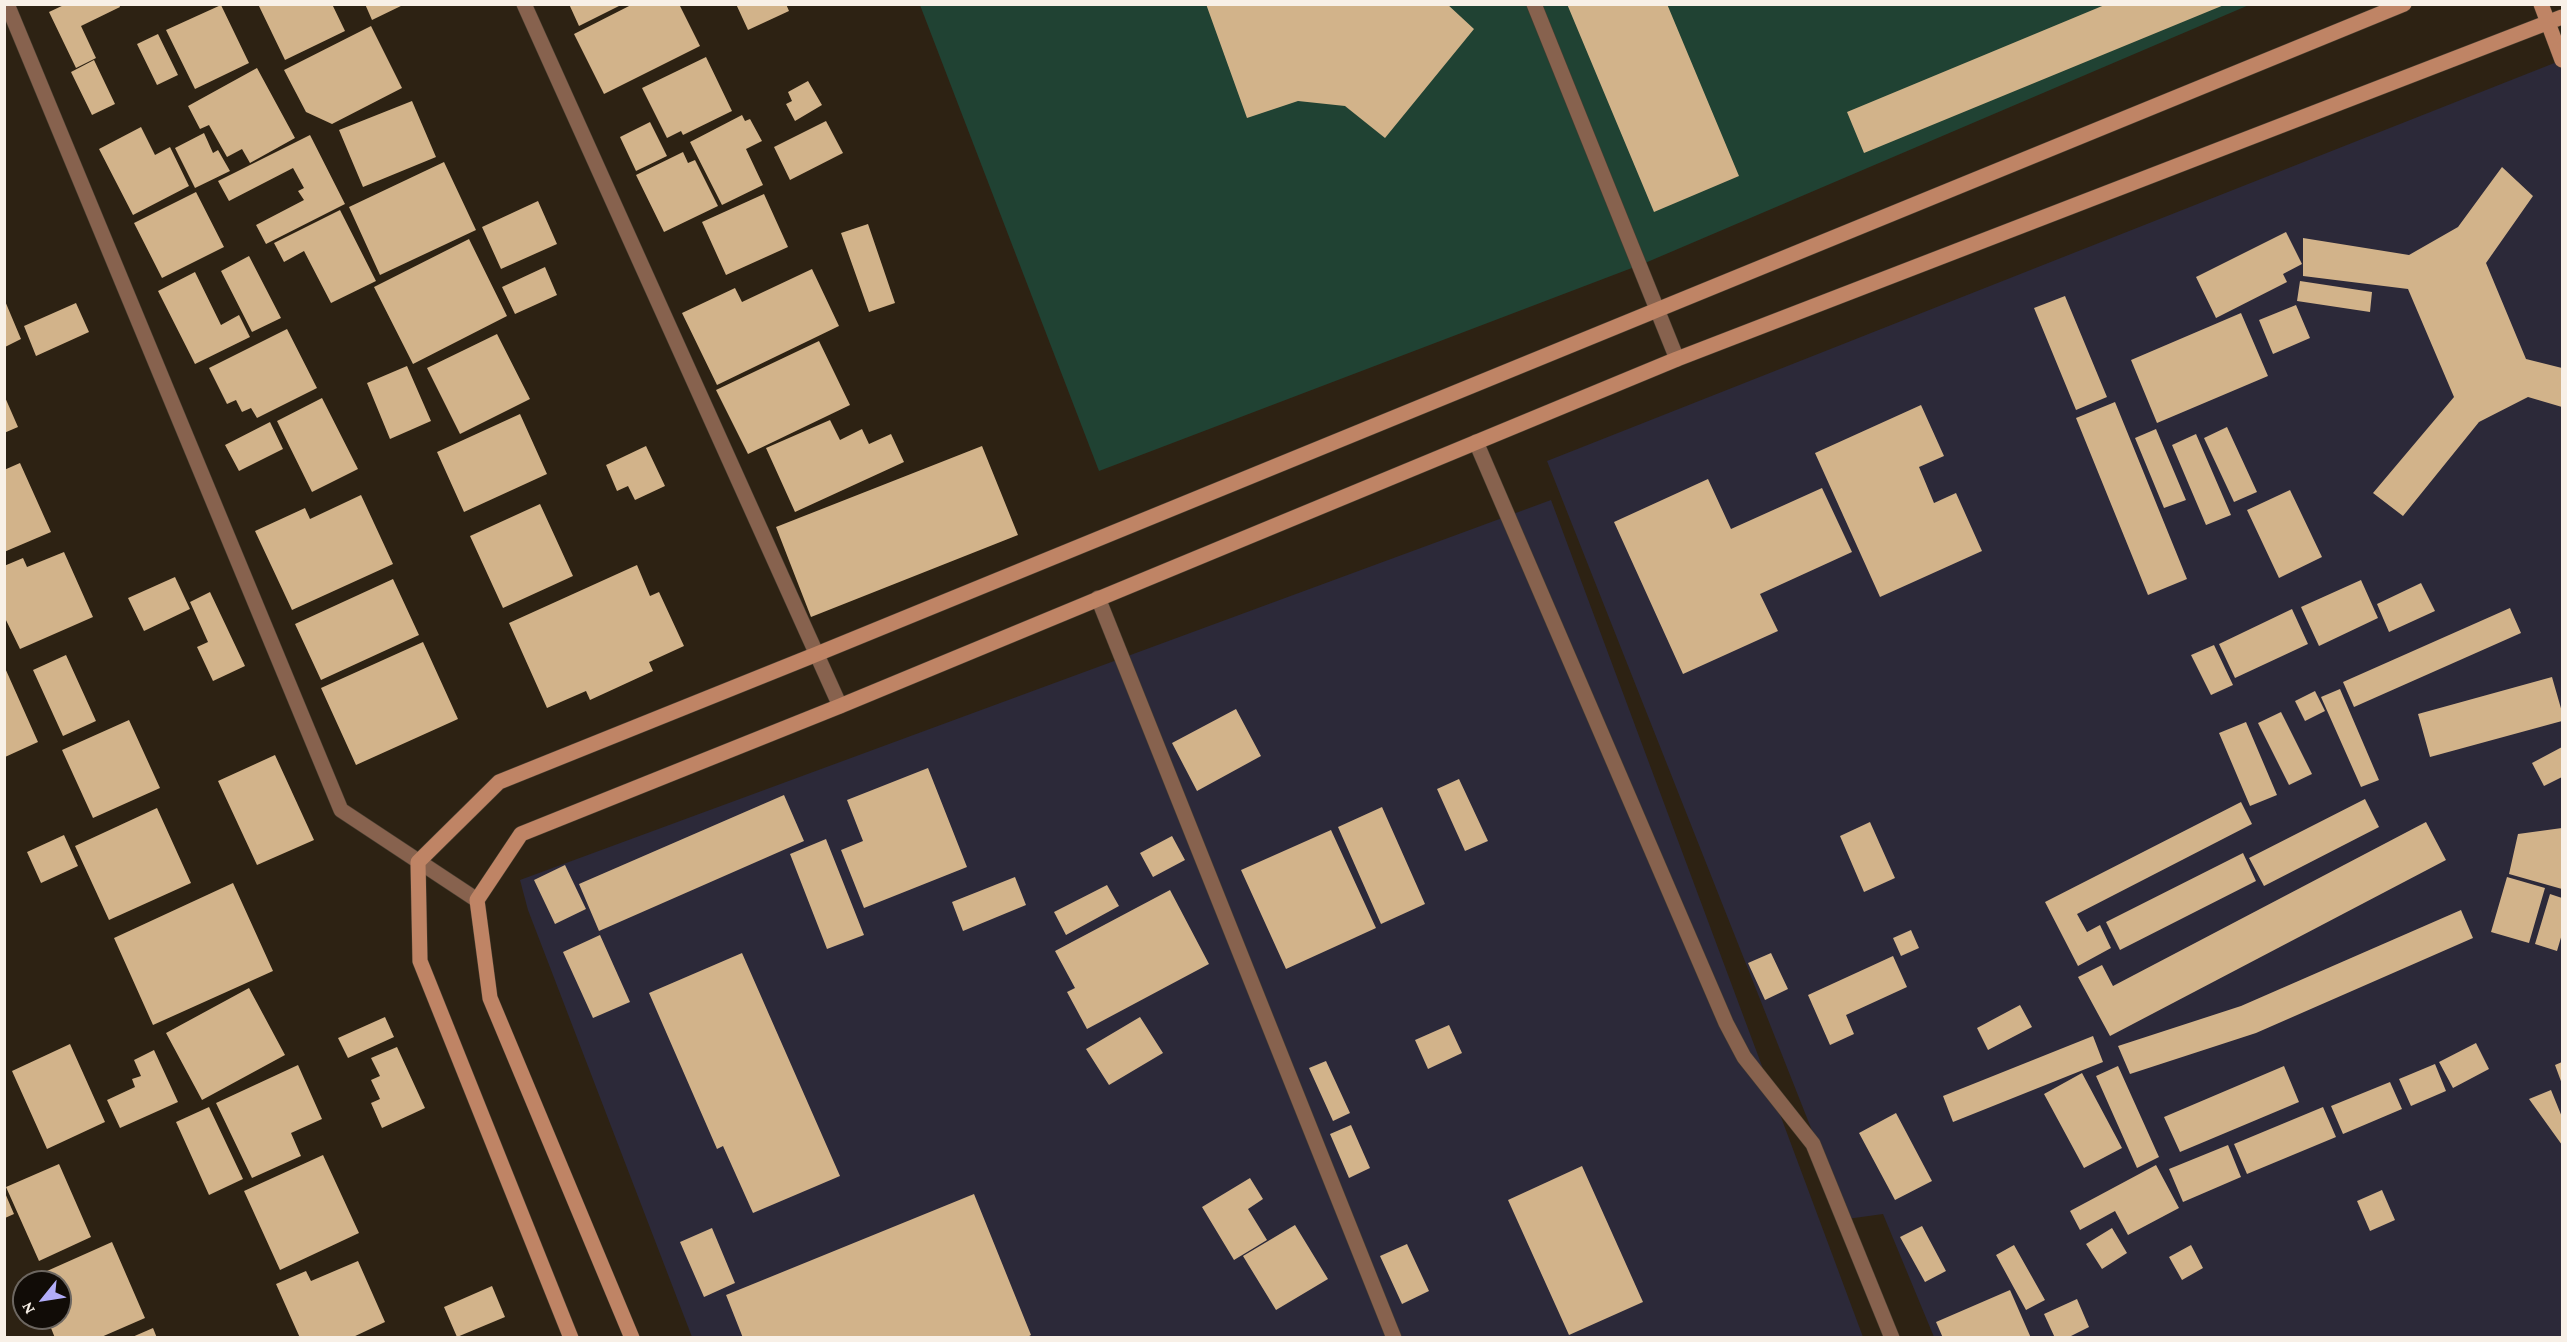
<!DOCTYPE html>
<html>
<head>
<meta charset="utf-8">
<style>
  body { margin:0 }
  #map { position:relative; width:2567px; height:1342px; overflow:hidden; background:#2d2213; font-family:"Crimson Pro",serif }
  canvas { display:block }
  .frame { position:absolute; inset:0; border:6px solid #f8f0e7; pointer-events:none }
  .north { position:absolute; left:12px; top:1270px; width:60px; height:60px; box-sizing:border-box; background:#110c07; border:2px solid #6d6761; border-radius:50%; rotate:240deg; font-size:16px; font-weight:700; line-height:24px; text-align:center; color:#f8f0e7 }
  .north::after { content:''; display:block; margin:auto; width:21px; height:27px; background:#b2adf9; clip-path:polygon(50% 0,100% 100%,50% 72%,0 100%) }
</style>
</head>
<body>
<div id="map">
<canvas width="2567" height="1342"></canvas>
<div class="frame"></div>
<div class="north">N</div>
</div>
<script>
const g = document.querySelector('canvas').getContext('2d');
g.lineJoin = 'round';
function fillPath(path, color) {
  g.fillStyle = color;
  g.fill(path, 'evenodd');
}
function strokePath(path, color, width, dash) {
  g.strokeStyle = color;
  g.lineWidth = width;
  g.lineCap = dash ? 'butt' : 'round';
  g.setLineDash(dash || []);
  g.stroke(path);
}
fillPath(new Path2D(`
  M2562,60v1277h-628l-51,-123 -36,5 -300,-758z
  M1551,500l312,837h-1171l-164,-427 -8,-30z`), '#2c2939');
fillPath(new Path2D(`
  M920,5h1329l-604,258 -546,208z`), '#204233');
fillPath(new Path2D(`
  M66,4h53l1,3 -39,19 15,32 -20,10 -27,-56z
  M258,4h74l13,27 -60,29z
  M365,4h40l-33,16z
  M569,4h54l-44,22z
  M633,4h46l21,42 -96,48 -30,-60z
  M736,4h50l3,7 -41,19z
  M1206,4h241l27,25 -89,109 -40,-32 -47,-5 -51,17z
  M1567,4h100l72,172 -85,36z
  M2107,4l117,1 -360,148 -17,-41z
  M221,5l28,58 -54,26 -29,-59z
  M371,26l31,62 -70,36 -26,-12 -22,-42z
  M158,34l20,41 -21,10 -20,-41z
  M706,57l26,54 -49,24 -2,-4 -14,7 -25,-50z
  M94,60l21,44 -23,11 -21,-43z
  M257,68l38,70 -45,25 -8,-14 -15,8 -18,-32 -9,4 -12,-23z
  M808,81l14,24 -27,16 -9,-17 6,-3 -4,-9z
  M412,101l24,56 -73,30 -24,-57z
  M742,115l3,6 5,-2 12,22 -16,8 17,36 -41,20 -32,-63z
  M826,121l17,32 -53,27 -16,-33z
  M650,122l17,34 -31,15 -16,-34z
  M141,127l14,28 15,-8 19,39 -56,29 -34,-66z
  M204,133l9,20 5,-3 12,21 -35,17 -20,-40z
  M310,135l35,69 -79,40 -10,-19 48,-25 -6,-9 6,-3 -11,-20 -64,33 -11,-20z
  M683,152l5,11 7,-3 23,46 -54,26 -28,-57z
  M444,162l32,68 -96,45 -31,-68z
  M2502,167l31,29 -47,67 40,96 36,9v39l-34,-10 -49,25 -76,94 -30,-23 81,-96 -46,-108 -105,-13v-38l106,17 49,-28z
  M196,192l28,55 -62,31 -28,-55z
  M764,194l24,53 -62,28 -24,-53z
  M538,201l19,43 -56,25 -19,-42z
  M340,210l36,71 -45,22 -27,-52 -20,11 -10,-19z
  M868,224l27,79 -26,9 -28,-79z
  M2286,232l16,32 -19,10 4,8 -71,36 -20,-41z
  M469,239l38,77 -94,48 -39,-77z
  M249,256l32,62 -29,14 -31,-61z
  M545,267l12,28 -42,19 -13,-27z
  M812,269l27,57 -122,59 -35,-72 53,-25 7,14z
  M195,272l26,53 18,-10 11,22 -55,27 -37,-73z
  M2300,281l72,11 -2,20 -73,-11z
  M2065,296l42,101 -31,13 -42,-102z
  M5,301l16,38 -16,8z
  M76,303l13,29 -53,24 -12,-30z
  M2296,305l14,33 -37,16 -14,-34z
  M2241,313l27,63 -111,47 -26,-63z
  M287,329l30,59 -60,30 -6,-10 -9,4 -6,-12 -9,4 -18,-36z
  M497,334l33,65 -70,35 -33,-66z
  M819,341l31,64 -102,49 -32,-64z
  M407,366l24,55 -41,18 -23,-56z
  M4,395l14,32 -14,6z
  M322,398l36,71 -46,23 -35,-71z
  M2115,402l72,177 -39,16 -72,-177z
  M1921,405l23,51 -25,11 15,36 22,-10 26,58 -102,46 -65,-144z
  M520,414l27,60 -83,38 -27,-60z
  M830,420l10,20 22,-11 7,15 22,-10 13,28 -109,50 -29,-64z
  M270,422l13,27 -44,22 -14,-26z
  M2227,427l30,65 -23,10 -30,-64z
  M2156,429l30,71 -22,8 -29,-70z
  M2196,434l35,81 -25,10 -34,-80z
  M646,446l19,40 -30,14 -7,-14 -11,5 -11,-26z
  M982,446l36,89 -207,82 -35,-90z
  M20,463l31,69 -47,20v-82z
  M1708,479l23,50 91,-41 30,64 -92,42 18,37 -95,43 -69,-152z
  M2290,490l32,67 -43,21 -32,-68z
  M361,495l32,69 -101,46 -37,-79 50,-23 5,11z
  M540,504l33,72 -70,32 -33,-72z
  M64,552l29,65 -73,32 -16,-33v-50l19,-8 4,9z
  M637,565l13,31 9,-4 25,54 -35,16 4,9 -63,29 -4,-9 -39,17 -38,-85z
  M175,577l15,32 -46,22 -16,-33z
  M393,579l26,56 -98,45 -26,-56z
  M2361,580l17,38 -59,28 -18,-39z
  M2421,583l14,28 -46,21 -12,-28z
  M210,592l35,74 -32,15 -16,-34 11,-5 -18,-40z
  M2510,608l11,25 -167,74 -11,-25z
  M2292,609l16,35 -73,34 -16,-34z
  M423,642l35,77 -102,46 -35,-77z
  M2214,645l19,40 -22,10 -20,-40z
  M66,655l30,66 -33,15 -30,-66z
  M5,668l33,74 -33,15z
  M2552,677l10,35v9l-132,36 -12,-43z
  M2340,689l39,91 -18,7 -40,-90z
  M2315,691l10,20 -20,10 -10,-20z
  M1236,709l25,47 -64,35 -25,-48z
  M2281,712l31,62 -23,11 -31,-62z
  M129,720l31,68 -67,30 -31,-68z
  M2246,722l31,73 -27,11 -31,-73z
  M2562,747v30l-18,9 -12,-23z
  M275,755l39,85 -57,25 -39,-84z
  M928,768l39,99 -103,41 -23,-58 22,-9 -16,-41z
  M1459,779l29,62 -23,10 -28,-62z
  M784,795l20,46 -205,90 -20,-47z
  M2365,799l14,28 -115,59 -15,-28z
  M2241,802l11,22 -175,90 10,18 13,-7 11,23 -33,18 -33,-64z
  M1382,807l43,97 -44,20 -43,-97z
  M157,808l34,75 -82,37 -34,-74z
  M1870,822l25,56 -31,14 -24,-56z
  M2426,822l20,38 -336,176 -32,-59 24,-12 11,21z
  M2562,828v61l-53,-15 9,-40z
  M1331,830l45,98 -90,41 -45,-99z
  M64,835l14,31 -37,17 -14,-31z
  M1172,836l13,24 -32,17 -13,-24z
  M826,839l38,96 -37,14 -37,-95z
  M2243,853l13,28 -136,69 -14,-28z
  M565,865l21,44 -31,15 -21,-44z
  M1015,877l11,28 -63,26 -11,-29z
  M2507,877l38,11 -16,55 -38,-11z
  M233,883l40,88 -120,54 -39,-87z
  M1107,885l12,21 -53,29 -12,-23z
  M1170,890l39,74 -122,65 -20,-37 8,-4 -20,-37z
  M2550,894l12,4v36l-5,17 -22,-7z
  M2461,910l12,28 -217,95 -126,41 -12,-28 123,-40z
  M1911,930l8,18 -18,8 -8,-18z
  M600,935l30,67 -37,16 -30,-66z
  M742,953l98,223 -87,37 -30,-67 -6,3 -68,-156z
  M1771,953l17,36 -23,11 -17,-37z
  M1893,956l14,31 -61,28 8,19 -24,11 -22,-50z
  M249,988l36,67 -83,45 -36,-67z
  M2020,1005l12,22 -44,23 -11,-22z
  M385,1017l9,20 -46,21 -10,-20z
  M1140,1017l23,36 -54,32 -23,-36z
  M1449,1025l13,28 -34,16 -13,-29z
  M2093,1036l10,26 -150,60 -10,-26z
  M2476,1043l13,26 -36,19 -14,-26z
  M70,1044l35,78 -58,27 -35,-78z
  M397,1047l28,61 -43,20 -11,-25 9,-4 -9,-19 9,-4 -9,-18z
  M154,1050l24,52 -58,26 -13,-28 28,-13 -3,-8 9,-3 -7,-16z
  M1326,1061l24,52 -17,8 -24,-53z
  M2562,1062v22l-7,-19z
  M2435,1064l11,27 -35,15 -12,-27z
  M298,1065l24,54 -31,14 10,23 -49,22 -36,-75z
  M2118,1066l41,91 -22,11 -41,-92z
  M2284,1066l15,36 -119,50 -16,-35z
  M2082,1073l40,75 -38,20 -40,-74z
  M2390,1082l12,27 -59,25 -12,-28z
  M2551,1090l11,27v28l-33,-46z
  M209,1107l34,72 -34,16 -33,-73z
  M2323,1107l13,30 -89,37 -13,-30z
  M1896,1113l36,68 -37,19 -36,-67z
  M1351,1125l19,43 -21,10 -19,-44z
  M2228,1145l13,32 -58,25 -14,-33z
  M323,1155l36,78 -79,37 -36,-79z
  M59,1164l32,73 -52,24 -33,-74z
  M2156,1165l23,43 -51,27 -13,-24 -35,19 -10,-19z
  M1582,1166l61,136 -74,33 -61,-135z
  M1250,1178l13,21 -15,10 19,31 -33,20 -32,-53z
  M2382,1190l13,30 -25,11 -13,-30z
  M5,1193l9,21 -9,4z
  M974,1194l57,141 -6,3h-282l-17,-43z
  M1295,1225l33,54 -52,31 -33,-54z
  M1922,1226l24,45 -21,11 -25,-45z
  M712,1228l23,55 -31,14 -24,-55z
  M2112,1228l15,25 -25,16 -16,-25z
  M112,1242l33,76 -46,20h-44l-8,-20h13v-36h-29l-2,-3z
  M1407,1244l22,47 -27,13 -22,-48z
  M2014,1245l31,55 -19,10 -30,-55z
  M2191,1245l12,23 -21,12 -13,-23z
  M358,1261l27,61 -34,16h-51l-24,-54 30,-13 5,10z
  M492,1286l13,31 -48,20 -13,-30z
  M2010,1290l21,48h-88l-7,-16z
  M2077,1299l12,28 -22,11h-12l-11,-24z
  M153,1328l4,10h-27z`), '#d2b38a');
const lane = new Path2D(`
  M1534,4l143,355
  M1098,598l296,740`);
const street = new Path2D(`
  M7,4l334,806 136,90
  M524,4l316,702
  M1476,442l250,581 18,34 69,87 79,194`);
const secondary = new Path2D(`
  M2541,4l21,56
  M571,1338l-151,-377 -2,-99 81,-80 318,-128 1587,-650
  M632,1338l-142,-340 -13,-98 44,-66 319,-128 837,-347 885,-342`);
strokePath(lane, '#493f31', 16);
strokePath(street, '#493f31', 16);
strokePath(secondary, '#493f31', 16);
strokePath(lane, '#87624e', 15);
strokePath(street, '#87624e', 15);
strokePath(secondary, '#bf8465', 15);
</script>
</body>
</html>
